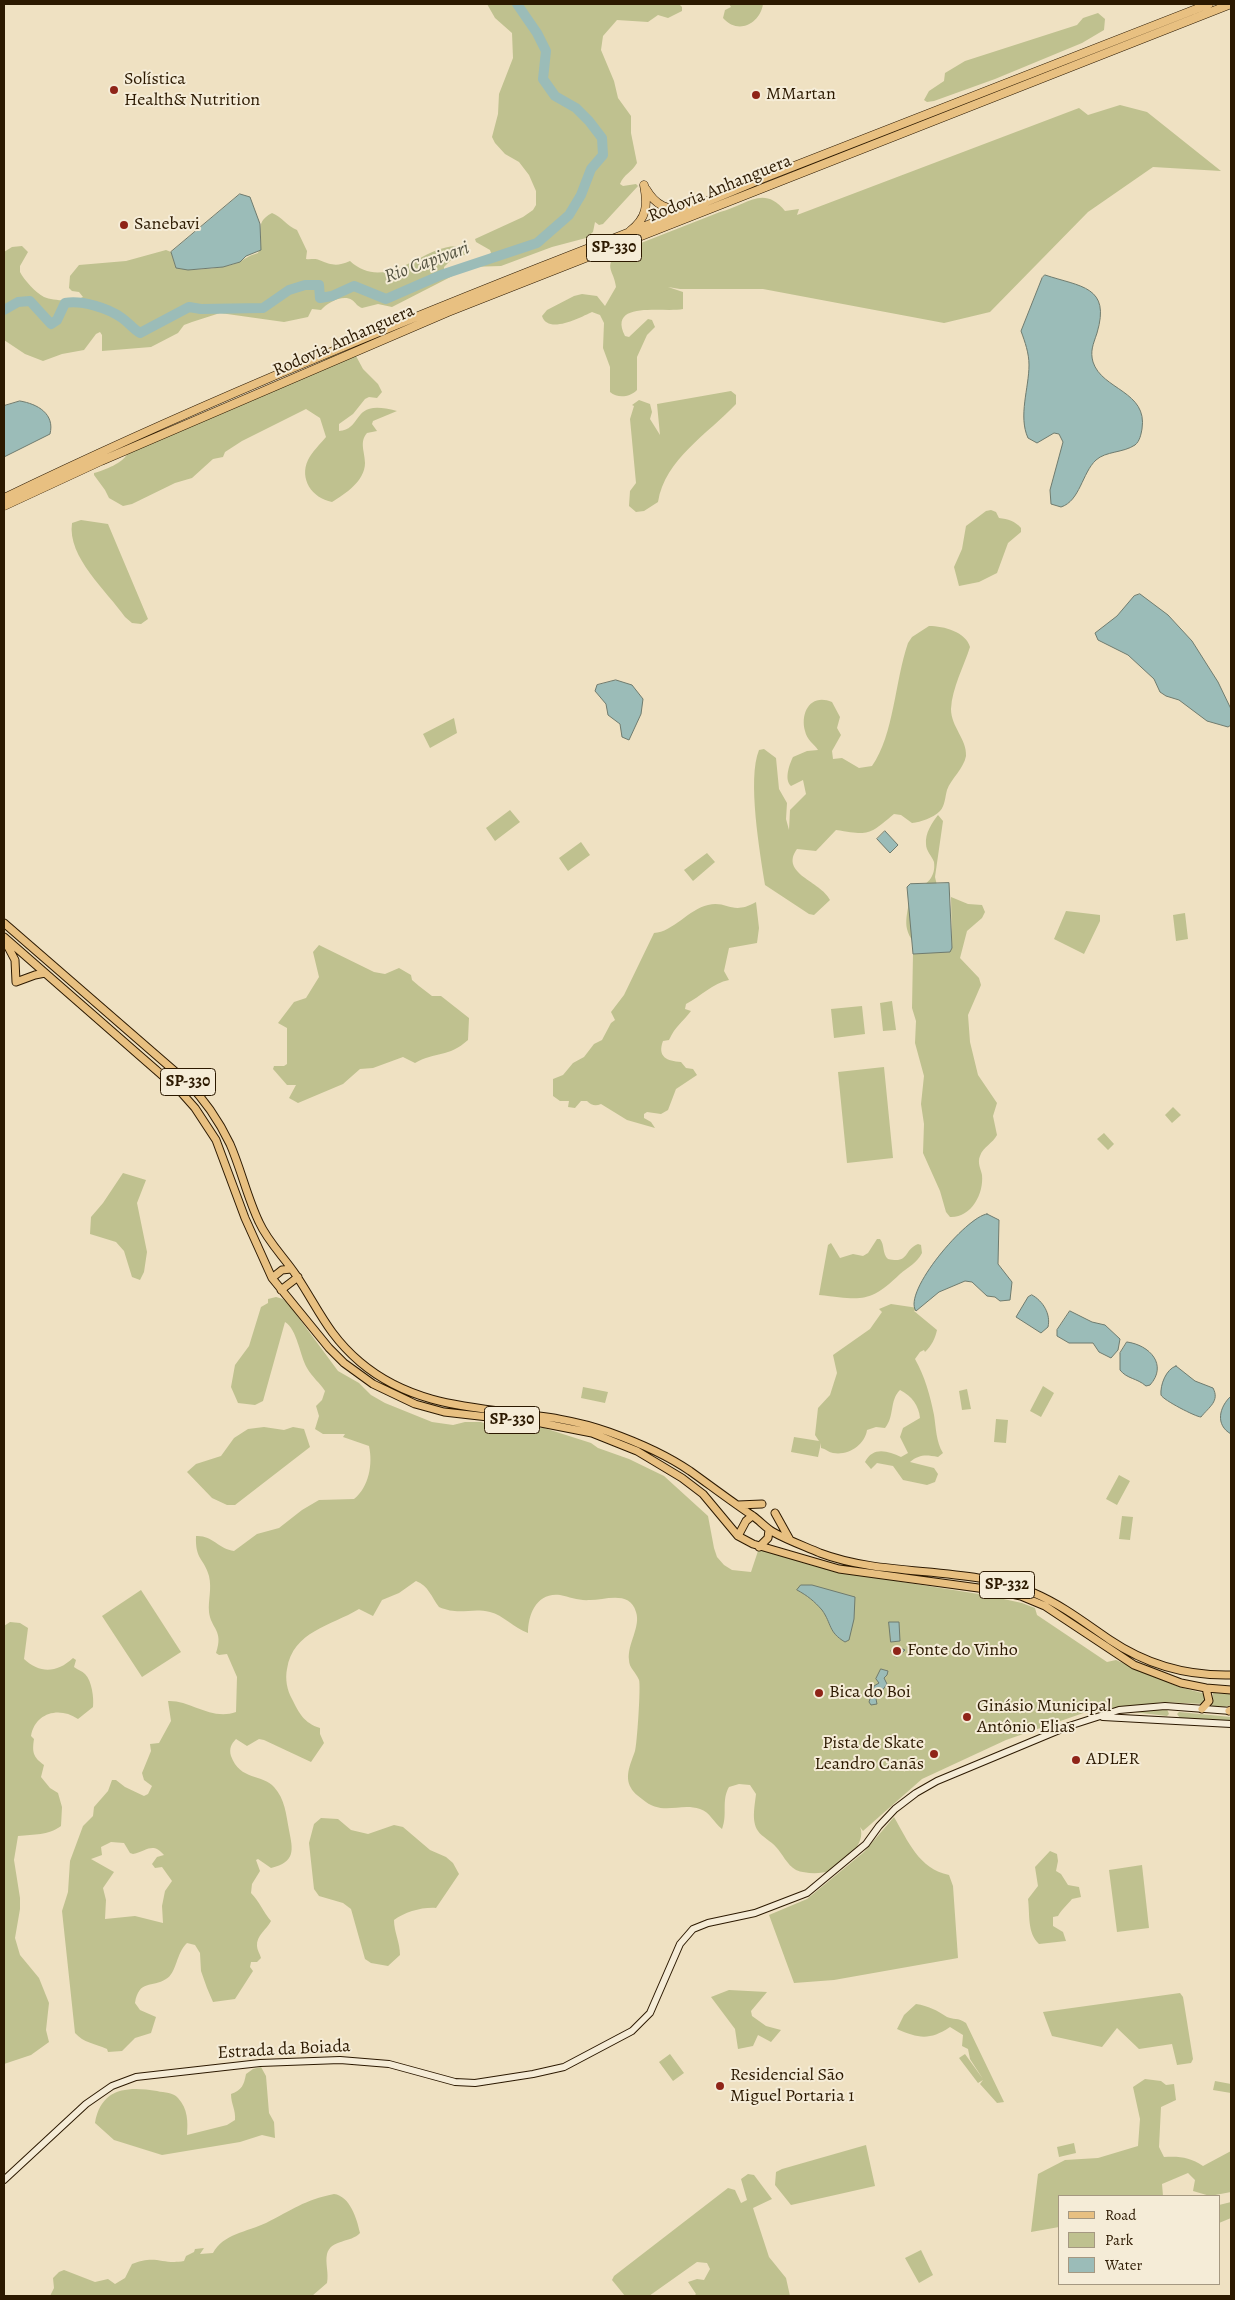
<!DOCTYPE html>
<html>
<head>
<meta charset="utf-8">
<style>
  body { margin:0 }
  #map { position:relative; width:1235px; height:2300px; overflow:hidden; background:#efe1c2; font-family:Alegreya,serif }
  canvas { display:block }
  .frame { position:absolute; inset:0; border:5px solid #2c1900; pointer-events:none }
  .legend { position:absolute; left:1058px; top:2195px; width:162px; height:90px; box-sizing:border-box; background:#f5ecd7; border:1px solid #a59881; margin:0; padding:6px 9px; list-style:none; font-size:15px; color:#2c1900 }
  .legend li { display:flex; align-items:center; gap:10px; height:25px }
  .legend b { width:25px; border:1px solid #a59881 }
</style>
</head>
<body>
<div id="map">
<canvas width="1235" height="2300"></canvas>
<div class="frame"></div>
<ul class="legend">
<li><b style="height:6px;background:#e8c081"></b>Road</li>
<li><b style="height:14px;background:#bfc18f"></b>Park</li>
<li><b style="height:14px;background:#9bbcb8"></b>Water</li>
</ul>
</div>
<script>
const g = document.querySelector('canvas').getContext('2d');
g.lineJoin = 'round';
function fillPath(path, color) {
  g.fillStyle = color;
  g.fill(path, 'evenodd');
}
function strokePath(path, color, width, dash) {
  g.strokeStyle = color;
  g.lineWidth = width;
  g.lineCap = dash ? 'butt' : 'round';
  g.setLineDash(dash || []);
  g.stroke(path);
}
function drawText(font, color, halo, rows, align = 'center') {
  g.font = font + ' Alegreya,serif';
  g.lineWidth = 4;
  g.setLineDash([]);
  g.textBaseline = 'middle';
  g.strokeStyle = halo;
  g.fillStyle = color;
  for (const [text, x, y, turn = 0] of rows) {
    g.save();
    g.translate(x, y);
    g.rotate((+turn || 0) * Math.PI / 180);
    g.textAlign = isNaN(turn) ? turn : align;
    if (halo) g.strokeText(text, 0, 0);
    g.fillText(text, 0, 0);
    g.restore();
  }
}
fillPath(new Path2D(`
  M487,4h192l3,3v4l-14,7 -10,-3 -10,7 -31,-2 -14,16 -2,14 13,31 4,17 13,18v17l6,30c-5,9 -13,11 -17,21l3,2 13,-2 2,2 -35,38 -4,1 -4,-3 -2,10 -7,6 -34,9 -51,19 -31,1 -78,40 -14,-3 -16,4c-5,-2 -6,-5 -10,-8 -9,-6 -25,3 -31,10l-9,-1 -4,8 -24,5 -64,-9 -28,9 -8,3 -6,8 -27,14 -49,4v-16l-2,-3 -4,2 -12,16 -22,4 -19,7 -18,-7 -21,-14v-88l8,-5 10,-1 6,6 -8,14v6c4,8 16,21 24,25 10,4 30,5 39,0l-4,-5 -7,-1 -3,-3 1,-12 9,-11 47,-4 40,-11 5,2 5,16c17,3 45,1 61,-5 9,-4 10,-7 21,-10 9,-18 -7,-29 14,-40 10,4 15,13 25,17l10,21 -1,8c4,1 9,-1 13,1 13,5 17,7 31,1 38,35 78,-22 112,-14l3,8 -11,2 -10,10v4h2l42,-15 3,-3 -1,-3 -14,-8 -1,-3 48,-22 10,-7 3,-5v-14l-7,-16 -10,-13 -14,-8 -10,-11 -3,-6 6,-23 1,-20 14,-36 -1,-25 -17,-15z
  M729,4h34c-3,20 -25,31 -40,14l2,-8 6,-3z
  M1098,13l7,6 -1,11 -22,13 -87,36 -61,22 -7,1 -3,-2 5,-9 15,-10 1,-8 20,-12 112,-36 6,-7z
  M1120,105l27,7 74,59 -68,-4 -65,45 -98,100 -46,11 -181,-34h-83l-12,-2 15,5v17c-19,4 -76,-9 -58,27l4,1 19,-18 4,1 3,7 -8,8 -10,22v33c-7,7 -19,9 -27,2v-25l-7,-19 1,-25 -4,-8 -8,-3c-11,5 -44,23 -50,4l5,-6 27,-14 8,-2 15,2 8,10 11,-19c-2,-17 -13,-19 2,-35l102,-40c26,-6 43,-28 65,-1l14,-2 -2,6 282,-107 9,7z
  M333,355c8,2 15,-1 23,1l7,13 15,15 4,8 -5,6 -8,-1 -4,2 -12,15 -14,10v7c26,-2 10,-33 58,-20l-24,10 -1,3 5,7 -10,2c-8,9 -2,19 -2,30 0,18 -20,31 -33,39 -20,-4 -33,-23 -24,-42 4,-8 12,-16 18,-23l-6,-19 -14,-9 -64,32 -17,11 -2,5 -10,2 -21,19 -17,5 -43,21 -9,2 -14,-8 -4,-8 -11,-15v-2c11,-3 29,-10 34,-20l98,-44 25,-8z
  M731,391l5,4v9c-28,30 -71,55 -78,98l-14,9 -8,1 -7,-6 1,-15 6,-8 -6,-64 4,-13 -2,-1 7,-5 11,4 2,8 -2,7 10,16 -3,-31z
  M991,510l5,2 3,6c9,1 16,3 22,10v4l-13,11 -11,30 -18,9 -20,4 -5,-19 8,-18 4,-23 20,-15z
  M81,520l27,4 40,95 -7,5 -9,-1 -7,-6c-18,-26 -58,-60 -53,-94z
  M929,626c15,0 37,6 41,21 -6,19 -18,41 -19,62 0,18 16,30 15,47 -2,12 -15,23 -19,34 -2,7 -2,16 -7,21 -7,7 -19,11 -28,12l-11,-8 -7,-1c-26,22 -25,21 -58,16l-20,21 -19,-2c-18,25 24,32 33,51l-16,15 -5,-1 -44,-29c-5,-32 -18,-106 -6,-135l5,-1 12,9 3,31 8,14 -1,16 3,11 1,-20 16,-16 -3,-14 -12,6c-7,-6 -2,-21 2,-29l14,-6 11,-1c-4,-6 -11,-10 -13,-19 -5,-19 6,-38 27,-29l8,15 -3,11 4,7 -9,16 1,8 9,-1 17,10 13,-2c22,-31 23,-86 36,-123l4,-6z
  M454,718l3,15 -27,15 -7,-14z
  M510,810l10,12 -25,19 -9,-13z
  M938,815l5,6 -8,56 17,71 -1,-51 17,7 14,1 3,7 -3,6 -15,13 -7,27 19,20 2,7 -13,30 2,27 8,33 19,28 -4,13 4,19c-4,8 -14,12 -17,21 -3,7 1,13 2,19 2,19 -11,43 -32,42l-4,-5 -6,-21 -17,-38 1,-29 -3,-20 3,-28 -9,-33 1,-22 -4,-13 1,-54 9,-1c-6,-8 -13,-15 -15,-24 -3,-16 6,-29 1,-44l7,4c12,-4 21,-12 19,-27 -2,-6 -8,-11 -8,-18 -1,-11 6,-21 12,-29z
  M581,842l9,13 -22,16 -9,-13z
  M707,853l8,9 -22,19 -9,-11z
  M756,902l3,26 -2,15 -28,5 -5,23 5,9c-16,3 -29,17 -43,24l-1,5 6,2c-9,12 -15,14 -22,29l-6,1c-6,16 4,20 18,21l5,6 7,1 4,6 -21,14 -8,21 -7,4 -14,-2 -3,2v4l7,4 4,6 -28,-8 -26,-16c-5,2 -9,2 -14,-3h-6l-6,7 -7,-1 1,-6h-9l-7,-5v-17l10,-4 10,-12 11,-6 10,-13 8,-4 9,-17 4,-3 -4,-8 13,-17 30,-62c19,-1 35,-24 54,-28 19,-5 24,11 48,-3z
  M1066,911l34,4v6l-16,33 -30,-15z
  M1185,913l3,26 -12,2 -3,-26z
  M319,945l55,27 11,2 14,-6 12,7 1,5 7,6 13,10h9l28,22 -1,22c-20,18 -32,11 -53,23l-12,-6 -30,11 -13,1 -17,15 -45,19 -9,-5 7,-13h-9l-14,-16 1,-3h10l3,-2v-36l-9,-5 16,-21 12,-4 13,-21 -6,-25z
  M892,1001l4,29 -13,1 -3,-28z
  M862,1006l3,28 -31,4 -3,-29z
  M884,1067l9,91 -46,5 -9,-91z
  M1173,1107l8,8 -9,8 -7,-8z
  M1104,1133l10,11 -6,6 -11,-11z
  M123,1173l23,7 -9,23 10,49 -3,20 -4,8 -8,-3 -8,-26 -8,-9 -26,-8 1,-17 12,-14z
  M877,1239h3c5,6 2,15 8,20 22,5 15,-9 30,-15l3,1 1,8c-5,10 -14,14 -22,21 -32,31 -40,25 -81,21l9,-50 3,-2 9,15 13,-4 10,2 5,-3z
  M276,1297l7,2 7,7 48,65 21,12 12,12 14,8 47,19 21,3 12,-3h16l23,9 17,-4 23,1 47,15 7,5 31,11 35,17 44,40 6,32 3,9 7,8 8,5 19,2 8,-24 87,25 139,22 37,8 13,5 2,7 70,47 9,-2 63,27 27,7v6l-2,4 -41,-2 -67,10 -4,-2 -86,30 -84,39 -59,52 -3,-4c7,16 -16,38 -30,44 -9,3 -25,3 -34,-1 -9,-5 -14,-17 -20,-23 -5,-6 -14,-10 -18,-16 -7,-10 -3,-26 -2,-37l-6,-9 -11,-1 -10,3c-8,14 -1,27 -7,42 -8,-6 -12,-17 -22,-20 -21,-7 -37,8 -58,-10 -4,-3 -9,-7 -11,-11 -7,-12 0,-25 4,-37 2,-6 6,-66 4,-71 -3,-8 -10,-12 -10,-20 -2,-16 12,-33 7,-48 -6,-22 -31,-12 -46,-12 -11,1 -20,-3 -30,-5 -23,-3 -32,19 -32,38 -14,-5 -25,-18 -38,-21 -19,-5 -30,4 -51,-5 -7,-9 -11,-22 -23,-26l-17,12 -17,7 -9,16 -14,-7c-28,17 -66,22 -72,60 -2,10 0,21 5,30 7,14 12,24 28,29v6l4,9 -13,19 -47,-22 -5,-1 -12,7 -11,-7c-5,5 -7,10 -5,17 9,25 32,18 43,31 11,12 12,27 15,43 4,20 7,32 -18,38l-13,-9 -2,1 4,11 -8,13 -1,9c9,9 12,19 20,28 -4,8 -15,15 -14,25 0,4 3,8 4,12l-4,4h-6l-1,5 3,4 -18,28 -22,3 -6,-14 -6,-17 -1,-18 -5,-8 -8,-2c-11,10 -10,30 -21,36 -14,9 -27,0 -31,24l5,7 16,7 -5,16 -16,5 -13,13 -14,1 -1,-3c-13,-6 -23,-6 -32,-16l-13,-122 6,-19 2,-31 13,-35 10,-10 1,-9 14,-16 4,-11h4l9,7 19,9 4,-2 4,-8 -8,-6 -2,-7 9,-22 -1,-7 9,-1 12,-22 -3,-20c23,-1 43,20 68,11l1,-35 -10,-23 -8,1 -3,-2c8,-23 -5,-24 -7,-41 -1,-12 3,-23 0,-36 -5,-18 -14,-16 -13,-40 16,-1 23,13 38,15l23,-17 22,-6 23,-18 17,-10 35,-1c15,-12 19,-35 15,-53l-26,-9 2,-3h-22l-8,-5 4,-13 -3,-10 6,-6 3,-9c-5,-8 -13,-14 -18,-23 -7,-12 -10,-39 -22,-46l-22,79 -8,4 -17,-2 -7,-16 4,-22 14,-19 12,-39 7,-4v-4zM111,1842l13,1 6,10 3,1c15,-4 20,-12 31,1l-7,2 -5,7 3,4 7,-1 10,14 -7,10 -3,15 1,17 -28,-7 -30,3 1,-19 -3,-12 11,-16 -23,-13 11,-4 -1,-8z
  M891,1304l27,4 -4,3 23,19c-2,9 -5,15 -12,22l-1,-2 -4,2 -5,7c10,18 15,36 19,56 2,12 2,27 9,38l-5,4c-12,-2 -18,-3 -28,5l24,6 4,6 -3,8 -8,3 -24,-5 -10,-14 -16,-3 -6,6 -6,-7c8,-16 23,-11 36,-5l7,-4 -8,-16 3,-9 17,-10c-1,-12 -8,-22 -20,-28 -11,11 -5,26 -15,38l-9,-1 -9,3c-2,15 -19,26 -34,23 -5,-1 -7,-4 -12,-5v-5l-3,14 -27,-5 3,-15 25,4 -4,-6 3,-27 12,-13 7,-22 -4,-18 37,-26 12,-17 -3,-3z
  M1043,1386l11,7 -13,24 -11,-6z
  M583,1387l25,5 -3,11 -24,-5z
  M967,1389l4,20 -9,1 -3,-19z
  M996,1419l12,1 -2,23 -12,-1z
  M264,1427l20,3 9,-3 11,2 6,18 -75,58h-8l-15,-7 -25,-26 9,-8 25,-8 13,-18 14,-9z
  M1119,1475l11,6 -13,24 -11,-6z
  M1122,1516l11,1 -3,23 -11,-1z
  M141,1590l40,62 -39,25 -40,-61z
  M10,1622l10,1 8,5 -4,31c16,15 33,14 49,-1l3,2 -2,7c4,3 8,4 11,7 7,7 9,24 8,33l-15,12c-19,-13 -43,-6 -47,17l3,3c-2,13 -1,18 10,26l-3,12 9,11 8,5 4,14 -1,19c-14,10 -26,8 -43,10l-4,24 6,38v11l-5,29 5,17 19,23 10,25 -3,27 3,12 -18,13 -27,9v-438z
  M1213,1693l18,1v11l-6,2 -13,-1z
  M1167,1709l2,5 -2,2 -34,-4z
  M1179,1712l52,5v5l-51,-4 -3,-4z
  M894,1817c14,24 25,52 55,58l4,11 5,72 -124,22 -40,3 -25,-68 38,-16 57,-47z
  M321,1818l17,1 13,11 17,4 26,-9 9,2 27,23 16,7 7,6 6,11 -23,34c-14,-1 -31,4 -42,12 0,12 6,22 6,35l-12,11 -17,-3 -6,-4 -14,-50 -8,-6 -24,-7 -5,-7 -5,-46 5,-19z
  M1050,1851l7,3 1,7 -2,10 5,3 7,11 11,2 2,10 -9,2c-5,6 -10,10 -14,17l-5,1v9l10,6 3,9 -27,3c-12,-11 -9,-30 -11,-45l10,-13 -3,-19z
  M1142,1865l7,63 -32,4 -8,-62z
  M729,1990l38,2 -16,19 1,5 14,10 15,4 -10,12 -13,-7 -5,11 -15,3 -3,-20 -24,-32z
  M1180,1993l3,4 10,62 -2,4 -14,2 -5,-21 -33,5 -22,-21 -15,19 -50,-11 -9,-24z
  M916,2004c13,2 20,6 31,13 6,3 11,0 19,6l38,79 -7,1 -17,-19 3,-4 -5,3 -19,-25 6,-4 18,25 -13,-20 -2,-10 -6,-3 1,-11 -13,-8c-21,14 -32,11 -53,2l7,-14z
  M670,2054l14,19 -11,8 -14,-19z
  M261,2067l5,9 3,37 5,9 1,16 -13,-3 -22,7 -78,13 -48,-15 -19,-17c6,-35 32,-37 62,-32 8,2 16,1 21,7 10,11 10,24 9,37l40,-10 8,-5c1,-10 -4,-16 -4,-26 11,-4 13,-9 15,-20l7,-5z
  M1145,2079l16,2 5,4 8,-1 2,16 -15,7 -2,40 5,10c15,-1 26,0 39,9l28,-15v41l-21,4 -17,-5 2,-11 -7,-7 -26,11 1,12h-104v31l-28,5 7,-58 27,-14 33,-2 40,-12 2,-27 -7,-32z
  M1215,2081l16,3v9l-18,-3z
  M1074,2143l2,10 -17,4 -2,-10z
  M866,2145l9,41 -84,19 -16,-20 1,-13 6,-3z
  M748,2174l6,1 18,24 -19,9 16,49 17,21 4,18h-96l2,-2 -8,-12 9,-3 7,1 6,-11 -3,-6 -10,-1 -48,34h-24l-13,-16 2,-4 114,-88 7,2 6,13 6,-3 -6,-21z
  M334,2194c16,2 23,25 26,39 -9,10 -29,6 -33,21 -2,9 2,19 0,29l-15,13h-262l4,-8 -1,-10 6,-6 5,-2 31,12 13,-3 7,5 10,-6 7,-14c24,-10 30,1 52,-3l2,-5 8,-4 1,-3 9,-1 -4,6 13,-1c10,-19 34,-21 53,-30 26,-13 38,-23 68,-29z
  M1231,2202v16l-12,5v-18z
  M921,2250l12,25 -14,8 -14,-25z`), '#bfc18f');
const water = new Path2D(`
  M240,194l10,3 10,27 1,26 -15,6 -6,6 -17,5 -35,3 -12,-2 -5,-16z
  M1045,275c36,12 66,11 52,58 -4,12 -7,18 -4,29 9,28 55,29 49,67 -1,5 -2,12 -7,16 -12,8 -29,6 -39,15 -14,13 -16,41 -35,47l-10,-3 -1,-14 13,-48 -4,-8 -5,-1 -17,10 -9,-5c-10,-22 1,-50 1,-73 0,-12 -4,-23 -8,-34l21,-53z
  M20,401c18,3 35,13 30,33l-46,23v-51z
  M1140,594l28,21 24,26 26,41 13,27v16l-3,2 -21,-6 -28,-21 -13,-4 -6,-4 -6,-13 -26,-24 -30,-15 -3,-7 22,-17 17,-20z
  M616,680l16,5 11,14 -2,15 -12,26 -7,-3 -2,-13 -12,-9 -2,-11 -11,-13 2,-6z
  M885,831l13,14 -8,8 -13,-14z
  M949,883l3,65 -2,4 -37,2 -6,-67 3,-3z
  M987,1214l12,6 -1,44 14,18 -2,18 -10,1 -5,-4 -8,-1 -15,-14 -7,-1 -26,11 -23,19c-14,-19 51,-95 71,-97z
  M1032,1295c11,6 19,19 16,32l-7,6 -25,-16 12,-20z
  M1070,1311l22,11 13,3 15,14 -2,11 -7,8 -12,-6 -6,-9h-24l-12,-7v-6z
  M1127,1342c23,3 41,23 23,43l-4,1c-9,-8 -19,-7 -26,-16v-17z
  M1176,1366l19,15 18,7c7,13 -4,19 -12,29 -5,0 -38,-17 -40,-22 -1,-10 5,-26 15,-29z
  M1231,1396v38c-16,-9 -12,-27 0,-38z
  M801,1585h11l43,12 -1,22 -5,21 -4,2c-17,-10 -13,-18 -23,-32 -8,-9 -14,-14 -25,-20z
  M889,1622h10l1,19 -9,1z
  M897,1646l8,4 -8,7 -3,-1 -3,-5z
  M881,1669l7,2 -1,4 -3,3 3,6 -11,15 1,5 -6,1 -2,-3 5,-16 5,-3 -3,-4z`);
fillPath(water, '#9bbcb8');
strokePath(water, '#6f7b6e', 1);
strokePath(new Path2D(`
  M4,310l14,-8 12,-1 21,23 6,-4 8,-17c17,-3 43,5 57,15 7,5 11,11 18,15l49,-26 12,2 62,-1 26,-18 16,-5h14l1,13 12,-2 22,-10 32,13 55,-24 96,-32 32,-28 12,-20 10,-26 12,-14 -1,-17 -13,-17 -13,-13 -21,-12 -12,-17 3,-28 -9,-18 -20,-29`), '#9bbcb8', 10);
const secondary = new Path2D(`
  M1103,1717l128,7
  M4,2180l82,-76 26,-18 24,-9 124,-14 80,-3 49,4 66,18 20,1 58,-9 31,-7 68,-36 18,-18 30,-69 13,-15 15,-6 47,-10 52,-20 59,-49 13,-18 16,-17 21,-16 21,-12 132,-55 50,-16 46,-4 66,5`);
const primary = new Path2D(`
  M4,923l182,158c18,18 33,40 44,63 11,25 17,53 29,78 9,20 25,35 37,53 22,33 32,60 64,87 73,62 165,39 249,70 28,10 56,22 81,39 21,15 42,31 63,45 7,5 13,12 20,16 14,8 31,14 47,21 66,25 146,12 214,40 28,12 51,30 76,47 37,25 77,36 121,35
  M4,937l175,153 16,18 21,32 29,78 27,60 57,70 15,15 29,21 42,20 29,8 97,11 51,10 45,18 45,27 21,16 35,42 15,8 86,25 154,21 28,6 24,10 89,59 47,18 25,5 25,2
  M5,941l10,19 1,22 19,-7 10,-2
  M272,1278l10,-8 9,-1
  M281,1290l17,-13
  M738,1505l24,-1
  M775,1513l15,27
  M738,1536l8,-15 6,-5
  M759,1547l9,-9 1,-8
  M1202,1709l7,-8 -3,-13
  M1229,1711l2,-1`);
const motorway = new Path2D(`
  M646,189c10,17 21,21 40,21
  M630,231c17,-13 18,-26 14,-46
  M4,498c176,-85 357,-160 539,-232 73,-29 146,-56 218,-87l448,-175
  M4,506l97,-45 347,-149 783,-308`);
strokePath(secondary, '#2c1900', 8);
strokePath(primary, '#2c1900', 9);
strokePath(motorway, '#2c1900', 9);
strokePath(secondary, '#f5ecd7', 6);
strokePath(primary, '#e8c081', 7);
strokePath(motorway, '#e8c081', 8);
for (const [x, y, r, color] of [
  [114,90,5,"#8f2418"],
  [756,95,5,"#8f2418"],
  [124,225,5,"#8f2418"],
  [897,1651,5,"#8f2418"],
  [819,1693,5,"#8f2418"],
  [967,1717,5,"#8f2418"],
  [934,1754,5,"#8f2418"],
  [1076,1760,5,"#8f2418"],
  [720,2086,5,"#8f2418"]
]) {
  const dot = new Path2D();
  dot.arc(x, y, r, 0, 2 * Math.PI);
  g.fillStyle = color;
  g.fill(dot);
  strokePath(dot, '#f5ecd7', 2);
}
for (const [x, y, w] of [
  [614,248,55],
  [188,1082,55],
  [512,1420,55],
  [1007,1585,55]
]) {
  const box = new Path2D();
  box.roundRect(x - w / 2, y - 13.5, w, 27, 4);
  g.fillStyle = '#f5ecd7';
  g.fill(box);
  strokePath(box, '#2c1900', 1);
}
drawText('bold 16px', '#2c1900', null, [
  ["SP-330",614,248],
  ["SP-330",188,1082],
  ["SP-330",512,1420],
  ["SP-332",1007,1585]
]);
drawText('18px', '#2c1900', '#f5ecd7', [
  ["Solística",124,80],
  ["Health& Nutrition",124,101],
  ["MMartan",766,95],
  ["Sanebavi",134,225],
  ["Fonte do Vinho",907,1651],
  ["Bica do Boi",829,1693],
  ["Ginásio Municipal",977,1707],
  ["Antônio Elias",977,1728],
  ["Pista de Skate",924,1744,"right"],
  ["Leandro Canãs",924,1765,"right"],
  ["ADLER",1086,1760],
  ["Residencial São",730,2076],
  ["Miguel Portaria 1",730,2097]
], 'left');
drawText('18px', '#2c1900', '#f5ecd7', [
  ["Rodovia Anhanguera",720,189,-22],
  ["Rodovia Anhanguera",344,341,-24],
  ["Estrada da Boiada",284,2050,-3]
]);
drawText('italic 19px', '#535240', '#f5ecd7', [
  ["Rio Capivari",427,263,-20]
]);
</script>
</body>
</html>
